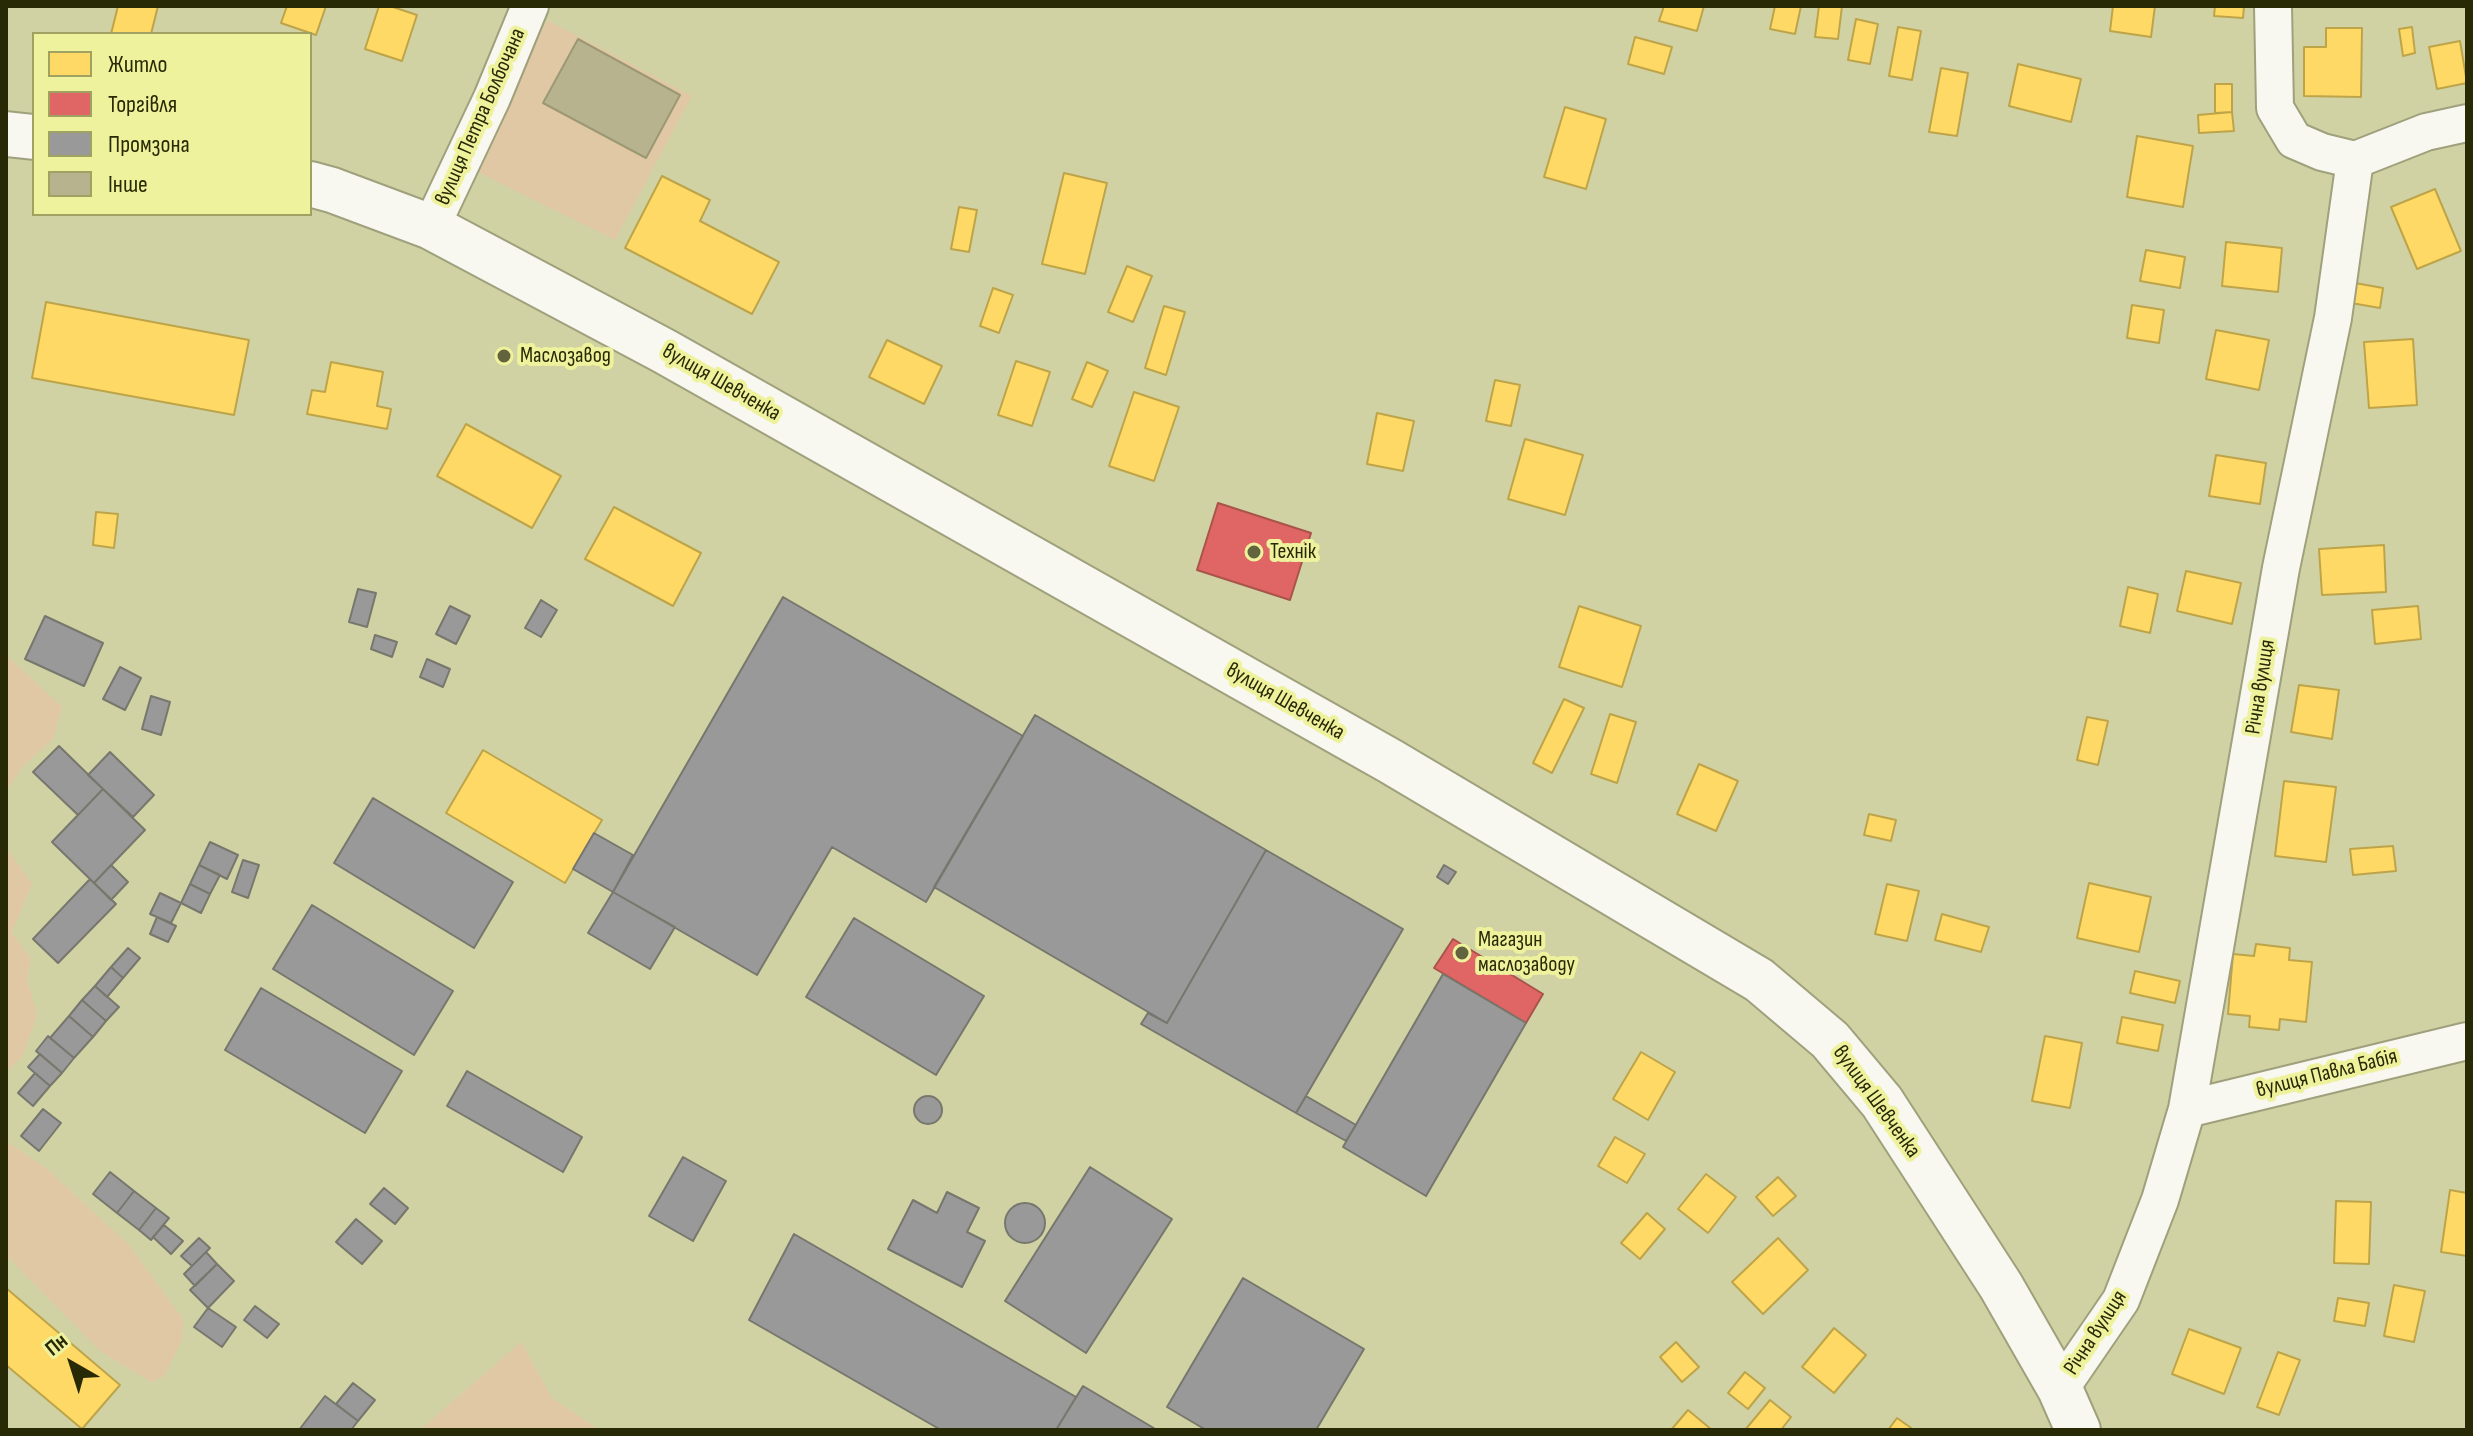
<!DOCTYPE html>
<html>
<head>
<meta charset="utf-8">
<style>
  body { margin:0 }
  #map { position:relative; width:2473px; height:1436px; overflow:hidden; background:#d0d2a4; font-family:"Sofia Sans Condensed",sans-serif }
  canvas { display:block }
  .frame { position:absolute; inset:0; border:8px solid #282905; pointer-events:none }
  .legend { position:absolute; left:32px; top:32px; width:280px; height:184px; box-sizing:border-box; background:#eff29d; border:2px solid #9fa260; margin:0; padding:10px 14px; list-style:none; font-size:24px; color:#282905 }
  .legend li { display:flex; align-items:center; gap:16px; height:40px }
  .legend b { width:40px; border:2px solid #9fa260 }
  .north { position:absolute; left:32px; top:1324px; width:80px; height:80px; -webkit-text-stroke:6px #eff29d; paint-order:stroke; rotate:321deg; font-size:22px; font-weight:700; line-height:32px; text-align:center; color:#282905 }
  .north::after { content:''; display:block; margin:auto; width:28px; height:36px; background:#282905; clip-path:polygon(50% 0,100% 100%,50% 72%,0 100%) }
</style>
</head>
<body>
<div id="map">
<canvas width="2473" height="1436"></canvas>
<div class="frame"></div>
<ul class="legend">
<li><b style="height:22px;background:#ffd966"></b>Житло</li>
<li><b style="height:22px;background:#e06666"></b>Торгівля</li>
<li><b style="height:22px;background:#999"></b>Промзона</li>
<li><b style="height:22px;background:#b7b38f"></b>Інше</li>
</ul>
<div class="north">Пн</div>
</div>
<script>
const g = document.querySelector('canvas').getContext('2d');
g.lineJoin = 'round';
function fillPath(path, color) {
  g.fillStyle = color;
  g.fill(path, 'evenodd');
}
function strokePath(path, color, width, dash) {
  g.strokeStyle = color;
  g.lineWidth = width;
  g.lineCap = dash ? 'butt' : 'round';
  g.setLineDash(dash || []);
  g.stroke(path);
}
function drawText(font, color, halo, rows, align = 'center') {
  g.font = font + ' "Sofia Sans Condensed",sans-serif';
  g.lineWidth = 8;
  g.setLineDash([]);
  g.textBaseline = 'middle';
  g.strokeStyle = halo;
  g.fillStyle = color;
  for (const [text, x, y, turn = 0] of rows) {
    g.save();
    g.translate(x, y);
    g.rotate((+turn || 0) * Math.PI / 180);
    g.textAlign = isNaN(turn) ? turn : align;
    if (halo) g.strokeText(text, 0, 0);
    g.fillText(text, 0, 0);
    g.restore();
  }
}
fillPath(new Path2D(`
  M547,20l145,76 -77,144 -139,-69z
  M6,655l56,52 -9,32 -29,26 -18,26z
  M6,836l2,14 24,34 -20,48 19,27 -4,20 10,36 -14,41 -17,17z
  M6,1141l41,28 82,76 54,74 -1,21 -18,36 -12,6 -51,-30 -95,-97z
  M521,1342l31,56 48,32h-180z`), '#e1c8a4');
const homes = new Path2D(`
  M118,6h40l-7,28h-40z
  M287,6h39l-10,29 -35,-12z
  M379,6h11l27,9 -15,46 -37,-12z
  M1664,6h40l-7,25 -38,-10z
  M1775,6h26l-6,28 -25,-5z
  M1819,6h23l-4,33 -23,-2z
  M2113,6h42l-4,31 -41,-6z
  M2215,6h29l-1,12 -29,-2z
  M1856,19l22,5 -8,40 -22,-4z
  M1898,27l23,4 -9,49 -23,-4z
  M2412,27l3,26 -12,3 -4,-27z
  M2326,28h36l-1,69 -57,-1v-49h22z
  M1635,37l37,10 -8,27 -36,-10z
  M2460,41l7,42 -30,6 -8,-42z
  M2018,64l63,15 -10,43 -62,-16z
  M1941,68l27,5 -11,63 -28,-4z
  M2215,84h17v28l-17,1z
  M1565,107l41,12 -20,70 -42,-12z
  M2232,112l2,19 -35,2 -1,-18z
  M2137,136l56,10 -10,61 -56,-10z
  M1064,173l43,10 -22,91 -43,-10z
  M662,176l48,24 -10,21 79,41 -27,52 -127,-66z
  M2435,189l26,62 -44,18 -26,-62z
  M959,207l18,3 -8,42 -18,-3z
  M2226,242l56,6 -4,44 -56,-6z
  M2146,250l39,7 -5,31 -40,-7z
  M1127,266l25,10 -19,46 -25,-10z
  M2355,283l28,5 -3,20 -29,-5z
  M993,288l20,7 -14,38 -19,-7z
  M46,302l203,38 -15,75 -202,-37z
  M2132,305l32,5 -5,33 -32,-5z
  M1164,306l21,6 -19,63 -21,-7z
  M2216,330l53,10 -10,50 -53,-11z
  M2413,339l4,66 -48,3 -5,-66z
  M887,340l55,26 -18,38 -55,-27z
  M1016,361l34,11 -18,54 -34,-11z
  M331,362l52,10 -6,34 14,3 -4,20 -80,-15 5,-24 13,2z
  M1087,362l21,9 -16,36 -20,-8z
  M1495,380l25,5 -9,41 -25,-5z
  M1134,392l45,15 -25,74 -45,-15z
  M1377,413l37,8 -11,50 -36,-7z
  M466,424l95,52 -29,52 -95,-52z
  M1525,439l58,16 -18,60 -57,-16z
  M2216,455l50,8 -6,41 -51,-8z
  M614,507l87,46 -28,53 -88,-47z
  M96,512l22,2 -4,34 -21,-3z
  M2384,545l2,47 -64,3 -3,-46z
  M2186,571l55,12 -9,41 -55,-13z
  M2128,587l30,7 -8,39 -30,-7z
  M1579,606l62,20 -19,61 -63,-20z
  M2418,606l3,33 -46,5 -3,-34z
  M2299,685l40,5 -7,49 -41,-7z
  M1564,699l20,9 -32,65 -19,-10z
  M1610,714l26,8 -19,61 -26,-9z
  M2087,717l21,4 -10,44 -21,-5z
  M483,750l119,70 -37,63 -119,-70z
  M1699,764l39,17 -22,50 -39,-17z
  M2284,781l52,6 -10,75 -51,-6z
  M1869,814l27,6 -5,21 -27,-6z
  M2393,846l3,25 -43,4 -3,-26z
  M2089,883l62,14 -12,55 -62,-14z
  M1887,884l32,7 -12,50 -32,-7z
  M1942,914l47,13 -8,25 -46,-12z
  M2256,944l34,4 -1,12 23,2 -6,60 -26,-3 -1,11 -30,-3 1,-11 -22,-2 5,-60 21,2z
  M2135,971l45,10 -5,22 -45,-10z
  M2122,1017l41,8 -5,26 -41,-8z
  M2045,1036l37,7 -12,65 -38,-7z
  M1641,1052l34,20 -27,48 -35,-21z
  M1615,1137l30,17 -18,29 -29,-17z
  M1706,1174l30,23 -28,36 -30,-24z
  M1778,1177l18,19 -23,20 -17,-19z
  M2450,1190l17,3v63l-26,-4z
  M2336,1201l35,1 -2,62 -35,-1z
  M1647,1213l18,16 -25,30 -19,-16z
  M1778,1238l30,32 -45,44 -31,-32z
  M2394,1285l31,6 -11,51 -30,-6z
  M6,1288l114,97 -38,44 -76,-64z
  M2338,1298l31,5 -4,23 -31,-5z
  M1834,1328l32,27 -32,38 -32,-26z
  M2189,1329l52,19 -17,46 -52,-20z
  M1676,1342l23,25 -17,15 -22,-25z
  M2278,1352l22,8 -21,55 -22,-8z
  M1745,1372l20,16 -17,21 -20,-16z
  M1770,1400l21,17 -10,13h-36z
  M1688,1410l24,20h-41z
  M1897,1418l17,12h-26z`);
fillPath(homes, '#ffd966');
strokePath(homes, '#bea449', 2);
const shops = new Path2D(`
  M1218,503l93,30 -21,67 -93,-30z
  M1453,939l90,55 -17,29 -92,-55z`);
fillPath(shops, '#e06666');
strokePath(shops, '#a95449', 2);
const industry = new Path2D(`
  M358,589l18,4 -9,34 -18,-5z
  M783,597l240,139 -97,166 -94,-55 -75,128 -144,-83z
  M541,600l16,10 -16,27 -16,-9z
  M450,606l20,10 -14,28 -20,-10z
  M45,616l58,27 -19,43 -59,-27z
  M375,635l22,7 -5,15 -21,-8z
  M427,659l23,10 -7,18 -23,-10z
  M120,667l21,11 -16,32 -22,-11z
  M151,696l19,6 -9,33 -19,-6z
  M1035,715l231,135 -99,173 -233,-136z
  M59,746l44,43 -25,26 -45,-43z
  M110,752l44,43 -21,22 -45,-42z
  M103,789l42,41 -51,53 -42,-41z
  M373,798l140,84 -39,66 -140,-85z
  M594,833l39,22 -20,37 -40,-23z
  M210,842l28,13 -11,24 -28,-14z
  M1266,850l137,79 -107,184 -155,-89 7,-11 19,10z
  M243,860l16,5 -11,33 -16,-6z
  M111,865l17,17 -17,18 -17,-17z
  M199,865l21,10 -10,19 -20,-10z
  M1444,865l12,7 -8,12 -11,-7z
  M90,879l26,25 -58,59 -25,-24z
  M190,884l20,10 -9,19 -20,-10z
  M613,892l62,35 -25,42 -62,-36z
  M160,893l21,10 -10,20 -21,-9z
  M312,905l141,86 -39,64 -141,-86z
  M157,917l19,9 -8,16 -18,-8z
  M854,918l130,78 -48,79 -130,-78z
  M128,948l12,10 -17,20 -12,-11z
  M111,967l12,11 -16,19 -12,-11z
  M1443,974l83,49 -100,173 -83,-49z
  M95,986l24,21 -13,14 -24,-21z
  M261,988l141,83 -37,62 -140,-83z
  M82,1000l24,21 -13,16 -24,-21z
  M69,1016l24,21 -19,21 -24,-20z
  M48,1036l26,22 -12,15 -26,-22z
  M40,1054l22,19 -12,13 -22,-19z
  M467,1071l115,66 -19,35 -116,-66z
  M35,1073l15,13 -17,20 -15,-13z
  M914 1110a14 14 0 1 1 28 0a14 14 0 1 1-28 0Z
  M1306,1096l50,29 -10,16 -50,-28z
  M43,1109l18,14 -22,28 -18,-15z
  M683,1157l43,24 -33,60 -44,-25z
  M1090,1167l82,52 -86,134 -81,-52z
  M110,1172l24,19 -17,22 -24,-19z
  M384,1188l24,20 -13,16 -25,-20z
  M134,1191l22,17 -17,22 -22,-17z
  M947,1192l32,16 -12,24 18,9 -23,46 -74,-38 25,-49 24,13z
  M1005 1223a20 20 0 1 1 40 0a20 20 0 1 1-40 0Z
  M156,1208l13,10 -18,22 -12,-10z
  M356,1219l26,22 -20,23 -26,-22z
  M164,1225l19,16 -12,13 -18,-17z
  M794,1234l282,163 -20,33h-115l-192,-110z
  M199,1238l11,10 -18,18 -11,-10z
  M206,1252l11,12 -22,22 -11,-12z
  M217,1264l17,17 -26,27 -18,-18z
  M1243,1278l121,71 -48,81h-110l-39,-23z
  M255,1306l24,18 -12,14 -23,-18z
  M208,1308l28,19 -14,20 -28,-20z
  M353,1383l22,17 -17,21 -22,-17z
  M1083,1386l74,44h-101z
  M325,1396l33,25 -7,9h-52z`);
fillPath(industry, '#999');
strokePath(industry, '#77776d', 2);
const building = new Path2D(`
  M578,39l102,56 -34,63 -103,-55z`);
fillPath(building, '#b7b38f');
strokePath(building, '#9d9874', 2);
const street = new Path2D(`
  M2273,6l2,102 19,32 28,12 33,8
  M2355,160l71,-28 41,-9
  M431,227l61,-129 38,-92
  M2187,1109l280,-68
  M2060,1389l61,-89 39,-100 27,-91 94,-541 52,-250 22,-158`);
const secondary = new Path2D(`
  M6,134l28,3
  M310,184l22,6 99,37 233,124 726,410 369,219 71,60 52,62 119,184 59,103 18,41`);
strokePath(street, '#9fa07c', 40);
strokePath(secondary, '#9fa07c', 48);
strokePath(street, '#f8f8f1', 36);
strokePath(secondary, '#f8f8f1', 44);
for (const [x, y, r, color] of [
  [504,356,8,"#63643d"],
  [1254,552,8,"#63643d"],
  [1462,953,8,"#63643d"]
]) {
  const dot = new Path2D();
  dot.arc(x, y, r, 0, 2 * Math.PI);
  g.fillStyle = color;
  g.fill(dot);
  strokePath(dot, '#eff29d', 3);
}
drawText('22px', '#282905', '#eff29d', [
  ["вулиця Петра Болбочана",481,117,-66],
  ["вулиця Шевченка",721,383,30],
  ["Річна вулиця",2261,687,-81],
  ["вулиця Шевченка",1285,702,30],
  ["вулиця Павла Бабія",2327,1074,-14],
  ["вулиця Шевченка",1876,1102,54],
  ["Річна вулиця",2096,1333,-57]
]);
drawText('22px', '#282905', '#eff29d', [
  ["Маслозавод",520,356],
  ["Технік",1270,552],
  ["Магазин",1478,940],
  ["маслозаводу",1478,965]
], 'left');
</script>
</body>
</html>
